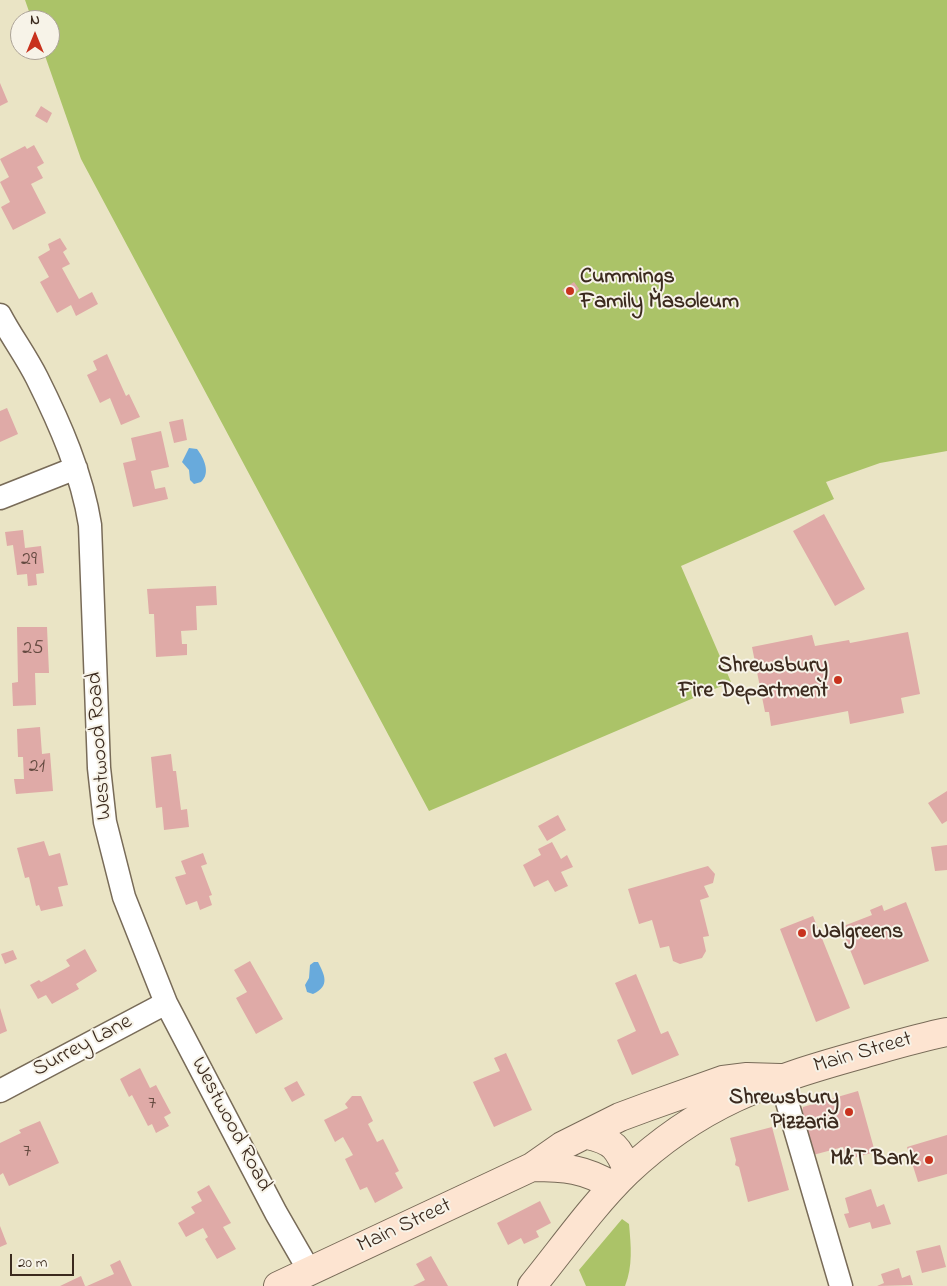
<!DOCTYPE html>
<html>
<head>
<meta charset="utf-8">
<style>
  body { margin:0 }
  #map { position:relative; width:947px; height:1286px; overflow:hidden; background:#eae4c5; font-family:"Indie Flower",sans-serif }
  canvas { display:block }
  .north { position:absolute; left:10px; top:10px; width:50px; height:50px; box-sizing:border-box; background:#f7f3e8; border:1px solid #aca397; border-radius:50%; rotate:0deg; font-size:14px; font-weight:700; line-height:20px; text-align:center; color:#3b2a1e }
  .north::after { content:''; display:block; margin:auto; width:18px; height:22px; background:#c8321e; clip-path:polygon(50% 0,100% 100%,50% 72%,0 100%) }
  .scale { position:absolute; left:10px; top:1254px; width:64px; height:22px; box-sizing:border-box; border:2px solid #3b2a1e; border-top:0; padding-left:6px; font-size:15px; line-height:18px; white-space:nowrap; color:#3b2a1e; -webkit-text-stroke:4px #f7f3e8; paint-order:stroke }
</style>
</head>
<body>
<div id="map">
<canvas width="947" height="1286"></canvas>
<div class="north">N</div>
<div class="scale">20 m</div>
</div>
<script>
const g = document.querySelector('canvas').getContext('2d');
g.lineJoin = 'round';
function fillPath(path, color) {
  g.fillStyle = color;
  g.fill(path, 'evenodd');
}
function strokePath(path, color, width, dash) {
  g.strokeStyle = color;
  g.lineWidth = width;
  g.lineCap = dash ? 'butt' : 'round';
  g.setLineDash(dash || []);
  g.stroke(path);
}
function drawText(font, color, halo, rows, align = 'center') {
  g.font = font + ' "Indie Flower",sans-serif';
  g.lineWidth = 4;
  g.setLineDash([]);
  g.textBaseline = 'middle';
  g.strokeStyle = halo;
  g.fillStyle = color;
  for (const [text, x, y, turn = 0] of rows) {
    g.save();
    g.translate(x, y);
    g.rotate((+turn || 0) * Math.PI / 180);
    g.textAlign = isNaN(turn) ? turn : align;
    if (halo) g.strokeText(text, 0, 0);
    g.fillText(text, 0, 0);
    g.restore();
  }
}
fillPath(new Path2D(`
  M25,0h922v451l-67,12 -54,19 8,17 -153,67 50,116 -302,129 -348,-652 -38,-109h7v-30h-18z
  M622,1219l7,5c2,22 4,42 -4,62h-39l-7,-16z`), '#abc368');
fillPath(new Path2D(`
  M189,448l8,1c7,9 14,24 4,33l-7,2 -4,-4 -1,-10 -7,-8z
  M314,962h4c6,12 13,24 -5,32l-6,-2 -2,-7 4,-7 1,-13z`), '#68aadc');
fillPath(new Path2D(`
  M0,83l8,19 -8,4z
  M41,106l11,7 -5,10 -12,-7z
  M34,145l10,18 -7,4 6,11 -12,6 15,29 -33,17 -12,-23 9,-5 -10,-20 9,-5 -9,-18 25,-13 2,3z
  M60,238l7,11 -4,3 7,12 -8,4 17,31 13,-7 6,12 -22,12 -5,-11 -14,8 -17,-31 9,-5 -11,-20 12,-7 -2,-6z
  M574,282l5,7 -10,10 -7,-9z
  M107,354l19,42 3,-2 11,23 -19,8 -11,-27 -10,5 -13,-28 10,-5 -4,-9z
  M7,408l11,26 -18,8v-31z
  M183,419l4,21 -13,3 -5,-21z
  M161,431l8,36 -18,4 4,18 10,-2 3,12 -35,8 -10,-44 13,-3 -5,-22z
  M824,514l41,75 -30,17 -42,-75z
  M23,530l2,18 16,-2 3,27 -8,1 1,11 -9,1 -1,-12 -10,1 -4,-30 -6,1 -2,-14z
  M216,586l1,19 -21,1 1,24 -16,1 1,13h5v11l-31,2 -2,-43h-5l-2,-25z
  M17,627h30l2,46h-14l1,32 -23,1 -1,-23 6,-1z
  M908,632l12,62 -19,4 3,15 -54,11 -2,-13 -77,15 -2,-14h-4l-13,-65 60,-12 3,11 34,-6 1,3z
  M40,727l2,27 8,-1 3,38 -37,3 -2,-15h10l-1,-22h-5l-1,-28z
  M171,754l2,17h3l5,39 6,-1 2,18 -25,3 -2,-23 -6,1 -5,-51z
  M947,791v30l-5,3 -14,-21z
  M558,815l8,15 -19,11 -9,-15z
  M44,841l5,15 11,-3 8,32 -10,2 5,19 -22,5 -2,-6 -3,1 -7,-29 -4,1 -8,-30z
  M552,842l9,17 6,-4 6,12 -12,5 7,14 -13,6 -7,-12 -14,7 -11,-22 18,-10 -3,-6z
  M947,845v25l-12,1 -4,-24z
  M203,853l4,11 -6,2 11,29 -3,1 3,9 -12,5 -3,-9 -11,4 -11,-28 11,-3 -5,-13z
  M708,866l7,8 -2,9 -9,3 5,11 -9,3 9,36 -6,1 3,14 -4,7 -22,6 -7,-3 -4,-15 -9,2 -8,-28 -13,4 -11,-35z
  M906,902l23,59 -65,24 -23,-58 31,-12 -2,-5 12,-5 2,6z
  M813,916l37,92 -34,14 -36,-93z
  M85,949l12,22 -21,13 3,5 -27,15 -6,-9 -8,4 -8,-14 9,-5 2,2 29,-16 -4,-6z
  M13,950l4,9 -12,5 -4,-10z
  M250,961l33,58 -27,15 -20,-36 11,-6 -13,-22z
  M636,974l25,60 7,-3 11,24 -47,20 -15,-35 19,-9 -21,-48z
  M0,1008l7,23 -7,3z
  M506,1053l26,57 -38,17 -21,-45 27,-11 -6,-13z
  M140,1068l10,20 6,-3 15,28 -7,4 5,9 -13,7 -4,-9 -4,2 -16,-31 -3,2 -9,-18z
  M297,1081l8,14 -13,7 -8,-14z
  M858,1091l17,61 -29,8 -3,-13 -30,8 -11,-43 1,-5z
  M352,1096h9l12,25 -5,3 9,18 6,-3 16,32 -4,2 8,15 -28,15 -8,-16 -7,3 -15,-31 8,-4 -10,-18 -8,5 -11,-22 24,-12 -3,-4z
  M40,1121l19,42 -50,23 -6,-13 -3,2v-32l21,-10 -2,-3z
  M772,1127l17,63 -41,12 -9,-35 -4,-2 1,-5 -6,-22z
  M947,1135v39l-29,8 -11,-35z
  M209,1185l22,38 -8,4 13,22 -19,10 -12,-20 3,-2 -5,-9 -17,9 -8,-14 17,-10 -4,-6 11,-6 -5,-9z
  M871,1189l6,18 7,-3 7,20 -19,5 -2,-7 -21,6 -5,-14 5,-1 -4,-15z
  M540,1201l11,22 -15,8 3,6 -15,7 -3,-6 -13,7 -11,-22z
  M0,1226l7,18 -7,3z
  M940,1245l6,22 -24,6 -6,-22z
  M431,1256l17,30h-35l12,-6 -9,-16z
  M120,1260l12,26h-45l27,-12 -4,-9z
  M899,1268l3,10 8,-3 3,10 -36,1 7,-3 -3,-9z
  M81,1276l4,10h-25z`), '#dfaaa7');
const minor = new Path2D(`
  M0,315c11,21 26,41 37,63 23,46 45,96 53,147l9,243 6,54 19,75 42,106 110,210 34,59
  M0,498l76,-30
  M780,1078l61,208
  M0,1091l166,-88`);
const secondary = new Path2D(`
  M588,1135c26,6 30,13 40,36
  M532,1167c33,0 53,2 81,19
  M278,1286l254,-119 30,-21 58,-29 27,-10 76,-27 24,-3 33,1
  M532,1286c31,-38 60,-80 95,-114 72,-68 139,-91 232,-117 29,-8 58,-17 88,-23`);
strokePath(minor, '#786b58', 25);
strokePath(secondary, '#786b58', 30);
strokePath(minor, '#fff', 22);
strokePath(secondary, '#fde4d1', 28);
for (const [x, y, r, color] of [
  [570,291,5,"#c8321e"],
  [838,680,5,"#c8321e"],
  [802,933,5,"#c8321e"],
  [849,1112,5,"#c8321e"],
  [929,1160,5,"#c8321e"]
]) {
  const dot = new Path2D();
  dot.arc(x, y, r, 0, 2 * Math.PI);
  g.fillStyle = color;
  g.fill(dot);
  strokePath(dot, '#f7f3e8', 2);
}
drawText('20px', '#644a40', null, [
  ["29",29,561],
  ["25",33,650],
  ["21",37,768],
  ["7",152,1105],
  ["7",27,1153]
]);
drawText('bold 22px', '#3b2a1e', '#f7f3e8', [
  ["Cummings",580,278,"left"],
  ["Family Masoleum",580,303,"left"],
  ["Shrewsbury",828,667],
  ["Fire Department",828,692],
  ["Walgreens",812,933,"left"],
  ["Shrewsbury",839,1099],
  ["Pizzaria",839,1124],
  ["M&T Bank",919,1160]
], 'right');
drawText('22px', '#3b2a1e', '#f7f3e8', [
  ["Westwood Road",101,746,-94],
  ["Surrey Lane",83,1047,-28],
  ["Main Street",863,1054,-16],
  ["Westwood Road",230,1125,62],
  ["Main Street",405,1227,-25]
]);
</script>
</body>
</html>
